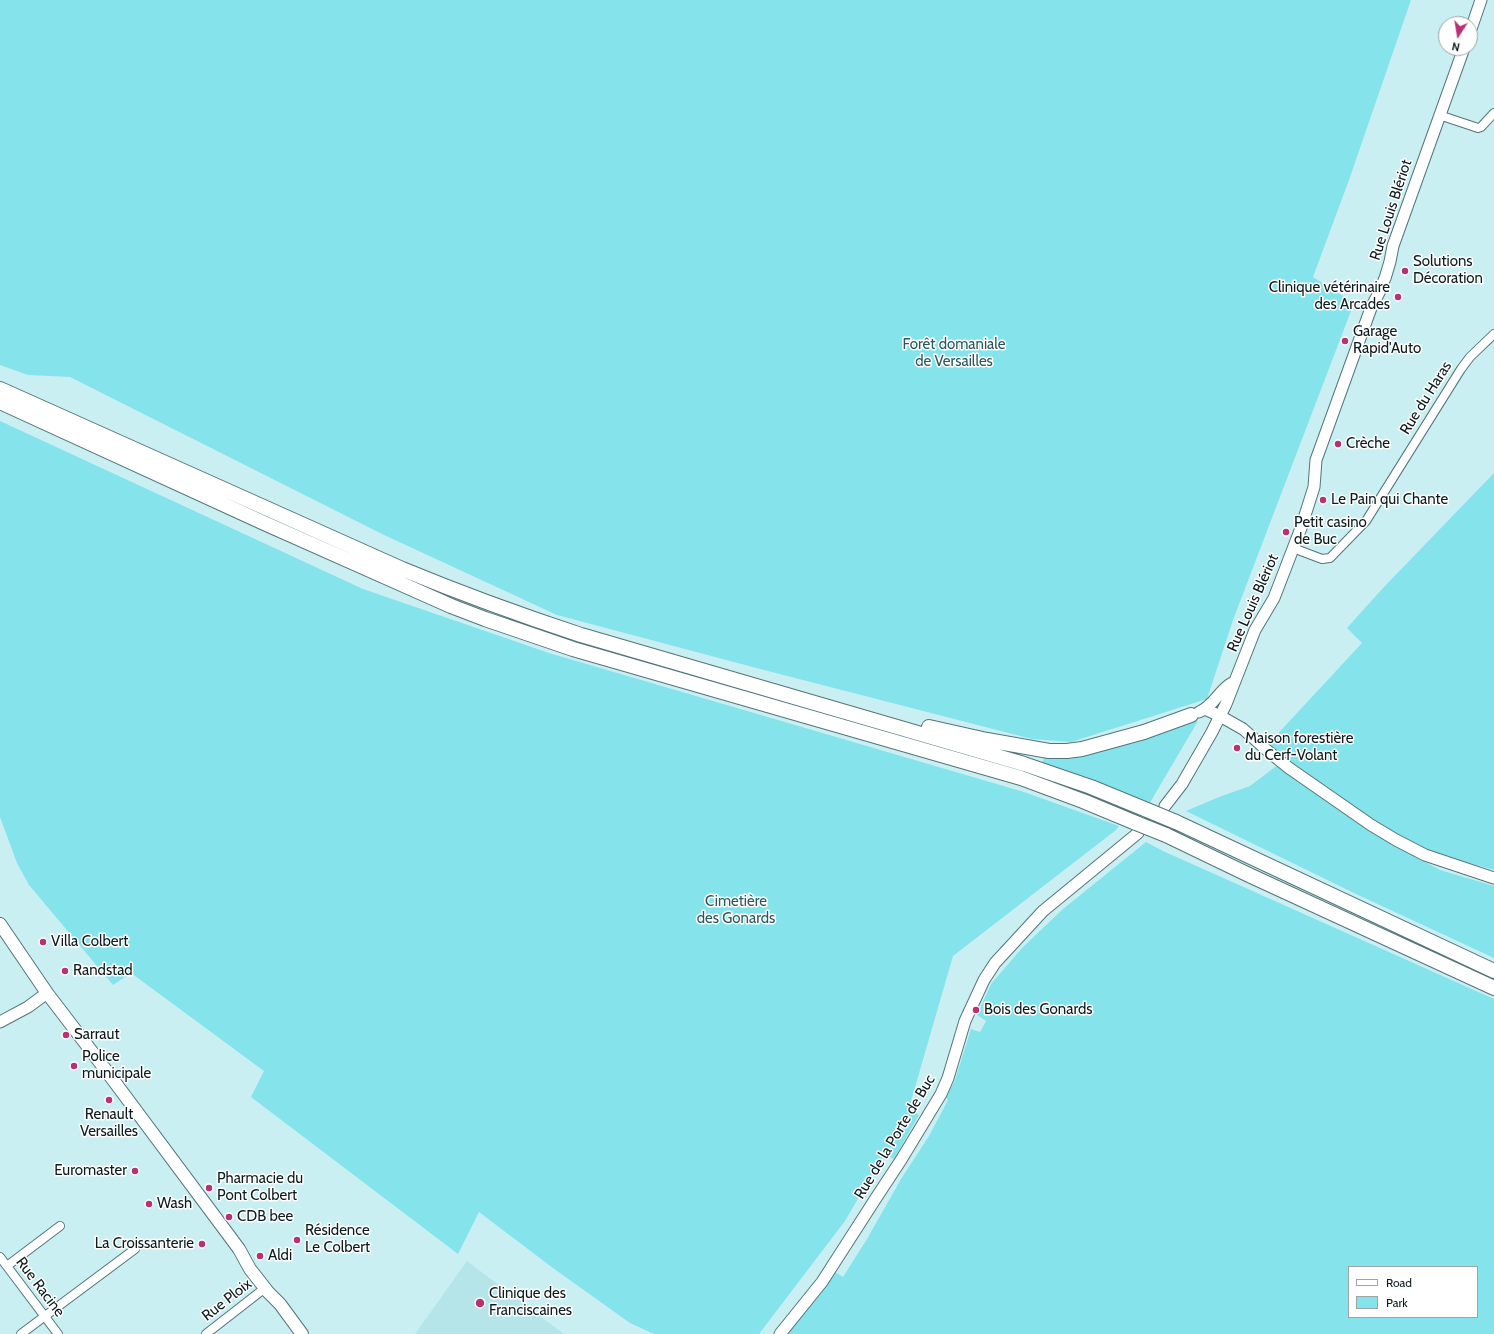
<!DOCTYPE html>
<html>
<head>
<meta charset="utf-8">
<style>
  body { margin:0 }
  #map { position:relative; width:1494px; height:1334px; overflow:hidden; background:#c9eff2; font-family:Cabin,sans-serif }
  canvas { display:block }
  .legend { position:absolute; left:1348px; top:1266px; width:130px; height:52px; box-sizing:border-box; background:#fff; border:1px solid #9ea4a4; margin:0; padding:5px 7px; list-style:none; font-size:12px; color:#0d1b1c }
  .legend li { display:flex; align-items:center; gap:8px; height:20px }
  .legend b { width:20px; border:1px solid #9ea4a4 }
  .north { position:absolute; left:1438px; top:16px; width:40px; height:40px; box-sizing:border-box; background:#fff; border:1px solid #9ea4a4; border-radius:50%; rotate:192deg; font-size:11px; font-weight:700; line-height:16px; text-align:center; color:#0d1b1c }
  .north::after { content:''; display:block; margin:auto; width:14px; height:18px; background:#b83173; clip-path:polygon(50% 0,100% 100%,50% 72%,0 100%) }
</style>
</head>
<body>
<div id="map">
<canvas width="1494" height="1334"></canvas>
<ul class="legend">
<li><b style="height:5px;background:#fff"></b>Road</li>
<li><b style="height:11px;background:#85e3ec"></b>Park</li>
</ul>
<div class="north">N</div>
</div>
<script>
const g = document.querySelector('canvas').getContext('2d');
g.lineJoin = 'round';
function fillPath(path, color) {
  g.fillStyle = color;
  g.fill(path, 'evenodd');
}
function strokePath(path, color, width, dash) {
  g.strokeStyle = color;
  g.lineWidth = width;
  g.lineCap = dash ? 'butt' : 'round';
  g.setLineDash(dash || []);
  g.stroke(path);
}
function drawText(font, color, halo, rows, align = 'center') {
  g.font = font + ' Cabin,sans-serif';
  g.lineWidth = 3;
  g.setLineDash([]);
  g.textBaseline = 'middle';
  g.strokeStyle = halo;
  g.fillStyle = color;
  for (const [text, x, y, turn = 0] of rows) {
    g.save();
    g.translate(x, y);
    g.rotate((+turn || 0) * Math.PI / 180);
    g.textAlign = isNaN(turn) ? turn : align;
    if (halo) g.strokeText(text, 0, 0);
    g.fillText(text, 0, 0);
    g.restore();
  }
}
fillPath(new Path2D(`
  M467,1261l42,32 55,41h-149z`), '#b5e4e9');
fillPath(new Path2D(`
  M0,0h1411l-62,180 -36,97 41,26 -121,317 -26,79 -136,43 -39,-3 -268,-69 -207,-55 -175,-81 -312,-157 -42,-2 -28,-10z
  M0,421l363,168 186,64 475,139 95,34 -3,4 -163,126 -44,152 10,7 -25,44 -10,-5 -39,67 -86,113h-105l-24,-11 -77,-55 -74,-56 -21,42 -207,-157 13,-26 -133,-98 -18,12 -84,-100 -12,-22 -17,-46z
  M1494,473v397l-43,-12 -26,-10 -39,-20 -98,-67 -23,-20 7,-1 90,-97 -15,-15 36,-40z
  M1198,721l-50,85 -106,-44 3,-5 19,2 32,-8 89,-28z
  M1279,764l111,79 50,27 54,16v72l-138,-64 -170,-83 33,-14 31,-11z
  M1146,842l17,9 331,148v335h-707l48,-62 8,5 24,-38 34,-60 28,-43 19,-36 -2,-3 9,-17 16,-51 9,3 6,-11 -9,-6 14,-31 31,-36 41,-39zM1349,1267h128v50h-128z`), '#85e3ec');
const street = new Path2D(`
  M1439,115l39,13 3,-1 13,-14
  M1293,548l29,11 8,-1 36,-37 95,-152 9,-12 24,-23
  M0,1257l58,77
  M7,1266l53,-40
  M21,1334l114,-85
  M206,1334l59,-46`);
const secondary = new Path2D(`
  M1470,32l11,-32
  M1205,709l15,7 23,13 26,23 20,16 82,57 25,15 29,15 69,23
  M1199,712c15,-6 20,-22 33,-29
  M1165,806l17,-22 30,-52 14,-28 29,-74 19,-32 27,-70 13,-41 2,-27 55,-152c11,-19 19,-40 22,-62l71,-198
  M0,1022l28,-15 19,-14
  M780,1334l42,-52 54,-84 25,-38 40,-66 7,-16 17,-57 19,-41 11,-17 48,-52 95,-78`);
const primary = new Path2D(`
  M0,924l47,69 55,72 137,184 11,20 18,23 12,12 22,30`);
const highway = new Path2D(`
  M0,389l402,180c58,24 118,46 179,66l443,129 67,23 56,23
  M0,402l264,121 187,83 34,13 88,30 448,129 62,23 53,22
  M929,727l58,13 62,11h18l15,-2 62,-17 47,-17
  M1176,822l318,149
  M1166,835l83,40 245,113`);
strokePath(street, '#537578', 10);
strokePath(secondary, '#537578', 13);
strokePath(primary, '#537578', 14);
strokePath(highway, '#537578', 16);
strokePath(street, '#fff', 8);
strokePath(secondary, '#fff', 11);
strokePath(primary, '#fff', 12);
strokePath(highway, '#fff', 14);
const highwayBridge = new Path2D(`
  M1147,810l29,12
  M1136,823l30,12`);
strokePath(highwayBridge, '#537578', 16, []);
strokePath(highwayBridge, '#fff', 14);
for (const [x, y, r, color] of [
  [1405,271,4,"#b83173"],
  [1398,297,4,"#b83173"],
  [1345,341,4,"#b83173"],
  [1338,444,4,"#b83173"],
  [1323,500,4,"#b83173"],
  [1286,532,4,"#b83173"],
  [1237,748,4,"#b83173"],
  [43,942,4,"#b83173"],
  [65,971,4,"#b83173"],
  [976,1010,4,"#b83173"],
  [66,1035,4,"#b83173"],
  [74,1066,4,"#b83173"],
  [109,1100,4,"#b83173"],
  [135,1171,4,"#b83173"],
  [209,1188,4,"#b83173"],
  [149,1204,4,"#b83173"],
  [229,1217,4,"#b83173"],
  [297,1240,4,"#b83173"],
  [202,1244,4,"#b83173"],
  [260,1256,4,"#b83173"],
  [480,1303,5,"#b83173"]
]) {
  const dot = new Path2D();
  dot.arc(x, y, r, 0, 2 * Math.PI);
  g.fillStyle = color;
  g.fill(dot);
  strokePath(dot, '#fff', 1.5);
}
drawText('15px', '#0d1b1c', '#fff', [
  ["Rue Louis Blériot",1391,210,-72],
  ["Rue du Haras",1426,398,-58],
  ["Rue Louis Blériot",1253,603,-66],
  ["Rue de la Porte de Buc",895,1137,-59],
  ["Rue Racine",40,1287,53],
  ["Rue Ploix",227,1300,-38]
]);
drawText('15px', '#0d1b1c', '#fff', [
  ["Solutions",1413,262],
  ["Décoration",1413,279],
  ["Clinique vétérinaire",1390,288,"right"],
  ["des Arcades",1390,305,"right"],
  ["Garage",1353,332],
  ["Rapid'Auto",1353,349],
  ["Crèche",1346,444],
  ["Le Pain qui Chante",1331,500],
  ["Petit casino",1294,523],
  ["de Buc",1294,540],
  ["Maison forestière",1245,739],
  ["du Cerf-Volant",1245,756],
  ["Villa Colbert",51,942],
  ["Randstad",73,971],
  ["Bois des Gonards",984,1010],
  ["Sarraut",74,1035],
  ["Police",82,1057],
  ["municipale",82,1074],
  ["Renault",109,1115,"center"],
  ["Versailles",109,1132,"center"],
  ["Euromaster",127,1171,"right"],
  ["Pharmacie du",217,1179],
  ["Pont Colbert",217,1196],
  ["Wash",157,1204],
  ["CDB bee",237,1217],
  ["Résidence",305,1231],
  ["Le Colbert",305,1248],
  ["La Croissanterie",194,1244,"right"],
  ["Aldi",268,1256],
  ["Clinique des",489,1294],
  ["Franciscaines",489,1311]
], 'left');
drawText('15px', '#2b585c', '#fff', [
  ["Forêt domaniale",954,345],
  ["de Versailles",954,362],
  ["Cimetière",736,902],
  ["des Gonards",736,919]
]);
</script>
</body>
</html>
